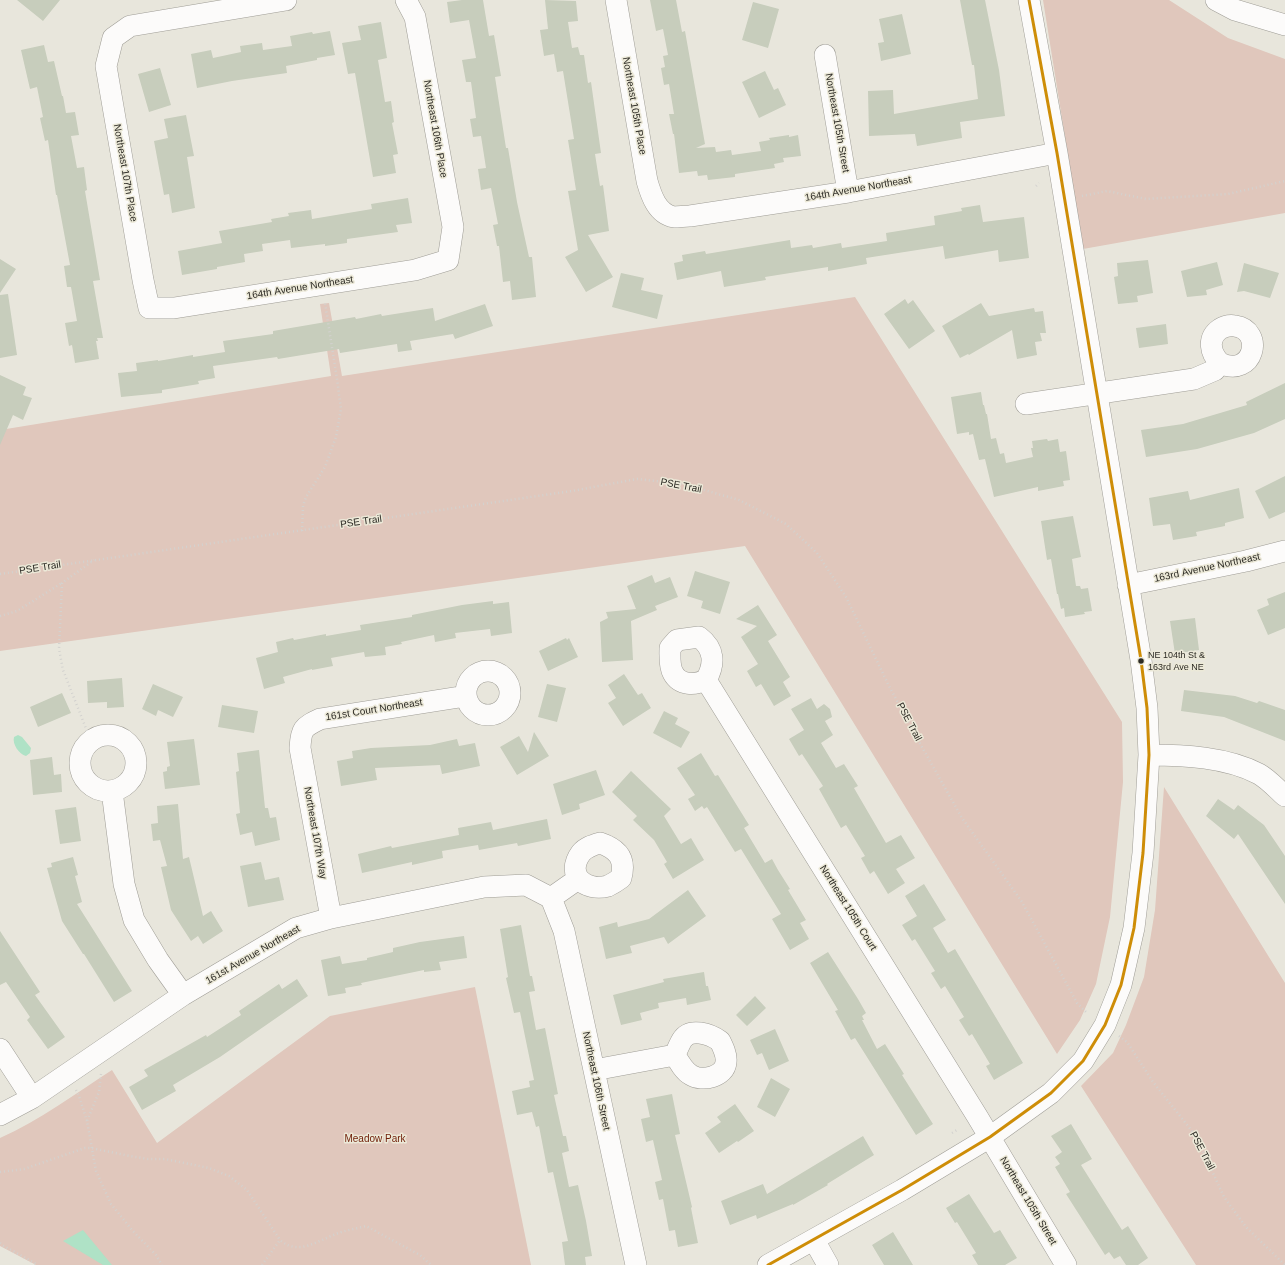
<!DOCTYPE html>
<html>
<head>
<meta charset="utf-8">
<style>
  body { margin:0 }
  canvas { display:block; background:#e8e6dc }
</style>
</head>
<body>
<canvas width="1285" height="1265"></canvas>
<script>
const g = document.querySelector('canvas').getContext('2d');
g.lineJoin = 'round';
function fillPath(path, color) {
  g.fillStyle = color;
  g.fill(path, 'evenodd');
}
function strokePath(path, color, width, dash) {
  g.strokeStyle = color;
  g.lineWidth = width;
  g.lineCap = dash ? 'butt' : 'round';
  g.setLineDash(dash || []);
  g.stroke(path);
}
function drawText(font, color, halo, rows, align = 'center') {
  g.font = font + ' Helvetica,sans-serif';
  g.lineWidth = 3;
  g.setLineDash([]);
  g.textBaseline = 'middle';
  g.strokeStyle = halo;
  g.fillStyle = color;
  for (const [text, x, y, turn = 0] of rows) {
    g.save();
    g.translate(x, y);
    g.rotate((+turn || 0) * Math.PI / 180);
    g.textAlign = isNaN(turn) ? turn : align;
    if (halo) g.strokeText(text, 0, 0);
    g.fillText(text, 0, 0);
    g.restore();
  }
}
fillPath(new Path2D(`
  M1043,0h126l59,38 57,21v154l-202,36z
  M855,297l267,425 1,60 -13,135 -14,67 -16,36 -23,34 -312,-508 -745,105v-221l331,-54 -11,-72 9,-1 13,73z
  M1164,787l121,196v282h-89l-115,-179 32,-33 13,-28 18,-48 11,-67z
  M475,987l56,278h-495l-36,-19v-108c40,-18 75,-44 112,-68l45,73 173,-127z`), '#e0c7bc');
fillPath(new Path2D(`
  M18,735l4,2 9,11 -1,5 -4,3c-7,-2 -14,-12 -12,-19z
  M83,1230l29,35h-9l-40,-24z`), '#afe2c6');
fillPath(new Path2D(`
  M17,0h43l-17,21z
  M462,0h21l6,36 5,-1 7,41 -6,1 11,71h2l9,54 12,55h3l4,40 -24,3 -2,-19 -7,1 -4,-36h-2l-4,-21 5,-1 -7,-36 -10,2 -3,-21 8,-1 -5,-32 -8,1 -3,-18 6,-1 -5,-36h-5l-4,-22 14,-2 -7,-38 -19,3 -3,-21z
  M545,0l31,1 2,20 -10,1 4,26 6,-1 2,8h4l4,28 3,-1 10,71 -6,1 5,32 3,-1 6,46 -21,4 25,42 -27,15 -21,-35 13,-7 -10,-59 8,-1 -8,-50 6,-1 -11,-68 -6,1 -3,-18 -10,2 -4,-26 8,-1z
  M650,0h26l6,32 3,-1 20,113 -9,4 19,-1 1,5 15,-2 1,5 29,-4 -2,-9 11,-2 -1,-2 20,-3v2l9,-2 3,21 -18,2 1,4 -10,2 1,4 -40,6v3l-27,3 -1,-5 -9,1 -1,-5 -18,2 -5,-39h-1l-4,-20h5l-5,-30 -5,1 -3,-17 4,-1 -2,-11 5,-1 -5,-26 -7,2z
  M960,0h25l14,70 6,46 -45,6 2,16 -45,8 -2,-12 -46,2 -1,-45 25,-1 1,24 84,-15 -4,-34h-2z
  M753,2l26,7 -11,39 -26,-8z
  M902,14l9,40 -30,7 -3,-18 6,-1 -5,-23z
  M381,22l6,36 -9,2 7,42 6,-1 3,21 -2,1 6,31 -5,1 3,18 -23,4 -18,-104 -7,1 -6,-31 19,-3 -3,-14z
  M330,31l5,24 -18,3v2l-31,6 1,7 -55,8 -35,7 -6,-34 20,-4 2,8 28,-6 -1,-6 22,-3 1,7 29,-4 -2,-10 22,-4 1,2z
  M44,45l4,17 6,-1 8,35h1l3,17 9,-1 4,23 -8,1 6,32 7,-1 3,23 -2,1 15,89 -7,1 10,57h-6l1,3h-2l3,18 -24,4 -3,-18 -3,1 -4,-23 12,-2 -6,-34h-4l-3,-21 6,-1 -13,-70h-1l-8,-55 -3,1 -5,-23 3,-1 -6,-30 -7,2 -9,-39z
  M160,68l11,37 -22,7 -11,-38z
  M765,71l9,19 4,-2 8,17 -27,13 -17,-36z
  M186,115l8,41 -7,1 8,51 -23,5 -3,-19 -5,1 -10,-54 14,-3 -4,-19z
  M408,198l4,25 -16,2 2,7 -51,7v4l-22,3v-2l-34,4 -1,-8 -28,4 1,7 -19,3 1,8 -28,5v2l-35,6 -4,-24 44,-8 -3,-12 53,-9 -1,-3 18,-3 -1,-3 23,-3 1,9 60,-10 -1,-5z
  M980,205l3,17 41,-5 5,41 -30,4 -1,-12 -53,9 -2,-13 -77,12 1,6 -39,7v-4l-63,10 1,3 -42,7 -3,-16 -44,9 -3,-17 9,-2 -1,-6 23,-4 1,3 84,-14 1,8 21,-3 1,3 28,-5 1,5 45,-7 -1,-8 49,-8 -1,-9 28,-5 -1,-3z
  M0,259l16,10 -16,24z
  M1148,260l5,33 -16,3 1,6 -20,2 -4,-27 4,-1 -1,-13z
  M1217,262l6,23 -17,5 1,5 -20,2 -6,-26z
  M1244,263l35,10 -9,25 -26,-7 -7,1z
  M621,273l23,5 -3,12 22,5 -6,24 -45,-12z
  M8,294l9,61 -17,3v-63z
  M905,299l3,5 5,-4 22,31 -26,18 -25,-35z
  M981,303l8,13 45,-8 1,4 8,-1 3,22h-6l2,8 -7,1 2,13 -20,4 -5,-29 -43,25 -1,-1 -8,4 -18,-32z
  M485,304l8,22 -38,13 -2,-5 -43,7 2,9 -14,2 -1,-8 -57,9 -1,-4 -61,10 -1,-2 -64,9 2,12 -17,3 1,3 -37,6v3l-41,4 -3,-24 19,-2 -1,-8 22,-3v1l35,-6v2l32,-5 -2,-11 50,-7v-3l47,-8 35,-6 1,2 25,-5 1,2 51,-8 2,13z
  M1166,324l2,20 -29,4 -3,-20z
  M0,375l26,12 -3,8 9,3 -9,22 -10,-5 -13,30z
  M1285,383v36l-31,14 -57,16 -51,8 -5,-27 42,-6 64,-19 -1,-3z
  M981,392l2,13h1l2,9h1l4,25 5,-1 4,16 4,-1 2,10 27,-6 -2,-9h2l-1,-7 15,-2 1,2 10,-2 2,13 6,-1 4,29 -7,1 1,5 -26,5v-4l-44,10 -9,-38 -6,1 -6,-26 -4,1v-3l-12,2 -6,-37z
  M1285,476v36l-16,7 -14,-28z
  M1239,488l5,30 -19,5v3l-29,6 1,4 -24,4 -3,-16 -17,2 -4,-28 39,-7 2,9z
  M1073,516l8,41 -9,2 4,27h4l1,3 7,-1 4,23 -8,1 1,2 -20,3 -1,-9 -3,1 -3,-15h-1l-6,-35 -4,1 -6,-39z
  M695,571l35,11 -10,32 -19,-6 2,-7 -16,-5z
  M652,575l3,8 15,-6 8,20 -23,9 2,4 -26,11 2,39 -31,2 -2,-40 8,-4 -2,-6 30,-3 -9,-23z
  M1285,592v36l-17,7 -11,-25 12,-5 -2,-6z
  M493,601v3l16,-2 3,31 -21,3 -1,-7 -35,4 1,5 -21,4 -1,-7 -33,7 1,2 -17,3 1,8 -21,2 -1,-5 -33,6 2,8 -21,4v-1l-29,8 2,6 -21,6 -8,-31 22,-6 -2,-10 17,-4 1,2 32,-6v2l35,-6 -1,-5 52,-8v-2l50,-10z
  M758,605l19,30 -9,6 22,36 -7,5 8,14 -17,10 -13,-22 -5,3 -9,-16 11,-7 -17,-27 16,-11 -21,-7z
  M1195,618l4,32 -24,4 -5,-33z
  M566,638l1,2 2,-2 9,19 -30,14 -9,-20z
  M624,674l14,21 4,-2 9,15 -28,18 -15,-23 8,-5 -8,-13z
  M122,678l2,29 -17,1v-6l-19,1 -1,-22z
  M153,684l30,13 -10,20 -15,-7 -2,6 -14,-7z
  M547,684l19,4 -9,34 -19,-5z
  M1184,690l51,6 22,7 2,-2 26,9v31l-61,-24 -43,-6z
  M62,693l9,20 -33,14 -8,-20z
  M811,698l6,11 7,-5 6,5 2,8 -7,4 8,14 -12,8 15,25 8,-4 14,22 -4,2 32,55 15,-8 14,23 -19,11 9,14 -17,11 -14,-23 -4,3 -9,-16 4,-2 -19,-31 -5,3 -22,-39 4,-3 -21,-32 -3,2 -10,-17 15,-9 -13,-21z
  M222,705l36,6 -4,22 -36,-6z
  M664,711l14,7 -3,6 15,8 -9,16 -28,-15z
  M534,732l15,24 -32,19 -17,-28 19,-11 9,16z
  M194,739l6,46 -35,4 -2,-17 4,-1v-4l3,-1 -3,-24z
  M457,739l2,7 16,-3 5,23 -38,8 -2,-9 -65,3 2,12 -36,6 -4,-25 16,-3 -1,-7 19,-3 59,-3z
  M259,750l6,58h3l2,10 6,-1 4,23 -25,6 -3,-14 -12,3 -4,-21 4,-1 -4,-41 3,-1 -2,-18z
  M701,753l14,23 3,-1 31,50 -5,3 21,35 7,-4 6,11 12,19 -2,1 18,30 -6,3 9,16 -19,11 -18,-31 9,-5 -40,-65 -6,3 -28,-45 -3,2 -2,-3 -7,5 -7,-12 7,-4 -18,-27z
  M52,757l2,18 7,-1 1,18 -29,3 -3,-35z
  M596,770l9,25 -26,9 1,5 -18,6 -9,-31z
  M631,771l40,38 -7,7 17,28 10,-6 13,22 -31,19 -9,-15 3,-2 -13,-22 -21,-20 4,-4 -25,-24z
  M1218,799l16,11 4,-5 26,20 21,31v48l-47,-70 -4,5 -28,-23z
  M178,804l5,55 6,-2 14,59 8,-5 12,20 -20,13 -5,-8 -7,5 -20,-31 -10,-43 6,-1 -7,-26 -7,1 -2,-17 7,-1 -1,-17z
  M76,807l5,34 -21,3 -5,-34z
  M547,819l4,20 -33,7 -1,-3 -38,7 -1,-5 -36,6 1,7 -31,7v-3l-50,11 -4,-19 33,-8 1,2 67,-13 -1,-7 33,-6 2,8z
  M73,857l5,18 -3,1 7,26 -5,2 55,87 -18,11 -30,-48h-1l-21,-33 -15,-53 5,-1 -1,-4z
  M261,862l4,18 14,-3 5,23 -36,7 -8,-41z
  M924,884l22,36 -13,8 15,25 7,-4 68,114 -29,17 -8,-14 4,-2 -18,-30 -3,2 -10,-16 5,-3 -19,-31 -4,3 -10,-16 4,-2 -20,-32 -3,2 -10,-16 15,-9 -12,-20z
  M688,890l18,26 -38,28 -4,-7 -34,9 2,7 -26,6 -7,-32 18,-5 1,5 31,-8z
  M521,925l9,51h2l3,15 -6,1 7,38 9,-2 13,66 -4,1 9,41h3l3,15 -7,2 7,34 9,-2 8,36 6,35 -7,1 1,8h-21l-3,-23 6,-1 -15,-69 -5,1 -9,-47 -3,1 -4,-15 -15,3 -5,-24 18,-4 -1,-6 5,-1 -14,-68 -6,1 -8,-35 2,-1 -8,-48z
  M0,931l40,61 -5,3 30,42 -17,12 -21,-29 3,-3 -24,-35 -6,3z
  M464,936l3,22 -28,4 2,8 -17,2v-2l-63,13 1,2 -17,3 1,5 -18,3 -7,-36 19,-4 2,8 25,-4v-2l26,-6v-4l27,-6z
  M828,952l30,47 8,14 -4,3 2,4h-2l15,29 8,-5 19,30 -2,1 31,49 -17,11 -61,-97 -4,2 -16,-29 3,-1 -28,-47z
  M704,972l2,14h2l3,14 -24,5 -1,-7 -28,5 1,5 -19,5 2,7 -21,5 -8,-30 51,-13 -1,-3z
  M297,979l11,17 -88,61 -47,28 3,6 -34,19 -13,-23 19,-11 -4,-6 62,-35 1,2 34,-22 -2,-4 40,-27 3,5z
  M755,996l11,12 -19,18 -11,-11z
  M775,1029l14,32 -20,9 -7,-17 -5,2 -7,-15z
  M771,1078l19,11 -15,28 -18,-10z
  M672,1094l8,40 -5,1 17,72 -1,1 7,35 -20,4 -3,-17 -6,1 -6,-32 -4,1 -4,-18 7,-2 -9,-40 -7,2 -5,-23 9,-2 -4,-18z
  M735,1104l19,27 -16,11 -1,-1 -18,12 -14,-20 16,-11 -4,-5z
  M1071,1124l21,35 -11,6 41,65 6,-4 20,32 -10,7h-12l-6,-9 -6,3 -5,-7 -4,3 -39,-61 4,-2 -15,-25 5,-3 -5,-7 7,-5 -11,-16z
  M863,1136l11,19 -47,29 1,1 -35,20v-1l-36,15 -1,-4 -26,10 -9,-24 42,-17 4,10z
  M969,1194l25,39 6,-3 17,28 -12,7h-27l-6,-10 4,-2 -19,-31 -2,1 -9,-15z
  M893,1232l20,33h-29l-12,-20z`), '#c7cdbc');
const minor = new Path2D(`
  M286,0l-156,26 -17,12 -7,28 37,214 6,28h25l241,-38 33,-10 5,-33 -38,-210 -9,-17
  M616,0l31,181c4,14 10,33 27,36 5,0 11,-1 16,-1l158,-24 209,-39
  M1216,0l19,10 50,15
  M825,55l23,137
  M1026,404l168,-25 21,-9 5,-7c-10,-10 -13,-25 0,-34 5,-3 10,-4 15,-3 30,4 19,53 -15,37
  M1128,585l118,-24 39,-10
  M466 693a22 22 0 1 1 44 0a22 22 0 1 1-44 0Z
  M706,680c-11,5 -26,6 -33,-7 -4,-7 -3,-18 -3,-25l7,-8 22,-3c16,12 16,27 7,43l271,436 89,149
  M80 763a28 28 0 1 1 56 0a28 28 0 1 1-56 0Z
  M1149,755c35,0 78,2 110,19 9,5 18,15 26,22
  M112,791l12,93 10,36 24,40 25,35
  M600,843c18,6 26,16 21,35 -4,3 -9,6 -13,8 -23,6 -43,-11 -27,-33 5,-6 12,-8 19,-10z
  M551,898l13,33 72,334
  M331,918l-31,-170c1,-19 3,-21 20,-29l146,-23
  M0,1049l32,49
  M594,1070l81,-15c4,7 9,16 16,20 11,7 34,2 35,-13 1,-7 -3,-15 -6,-21 -10,-7 -30,-14 -38,-1 -3,5 -5,10 -7,15
  M0,1115l32,-17 151,-103 113,-67 35,-10 153,-31 42,-2 25,13 27,-19
  M814,1240l14,25
  M768,1265l134,-75 88,-53 61,-44 32,-32 22,-36 16,-40 13,-57 9,-75 6,-98 -2,-47 -6,-48 -84,-507 -28,-153`);
strokePath(minor, '#9f9d96', 22);
strokePath(new Path2D(`
  M1036,186l3,-3
  M1082,196l25,-5 39,8 82,-5 57,-13
  M302,531l1,-25 3,-9 19,-30 11,-30 5,-28 -4,-30 -12,-76
  M0,574l572,-83 65,-12 46,5 56,16 47,24 31,29 29,44 43,89 29,54 44,78 60,84 55,101 9,9
  M0,616l17,-5 45,-28
  M87,731l-24,-61 -4,-21 3,-66 32,-23
  M1119,1036l8,6 26,40 43,54 28,61 22,30 39,38
  M101,1074l-2,18 -12,29 9,50 15,33 21,26 24,25 6,10
  M76,1090l3,6 8,25
  M952,1133l5,-3
  M0,1172l24,-3 61,-21h6l39,8 18,3h17l44,9 20,8 18,14 33,50
  M0,1243l2,2 36,20
  M262,1265l18,-25c18,16 37,1 56,-6 9,-4 20,-5 30,-8l54,29 11,10`), '#d3d2cf', 2.5, [1, 3]);
strokePath(minor, '#fcfbfa', 21);
strokePath(new Path2D(`
  M768,1265l134,-75 88,-53 61,-44 32,-32 22,-36 16,-40 13,-57 9,-75 6,-98 -2,-47 -6,-48 -84,-507 -28,-153`), '#ce8d07', 3);
for (const [x, y, r, color] of [
  [1141,661,3.5,"#2c2a24"]
]) {
  const dot = new Path2D();
  dot.arc(x, y, r, 0, 2 * Math.PI);
  g.fillStyle = color;
  g.fill(dot);
  strokePath(dot, '#ece9d8', 1.5);
}
drawText('9px', '#2c2a24', '#ece9d8', [
  ["NE 104th St &",1148,656],
  ["163rd Ave NE",1148,668]
], 'left');
drawText('10px', '#2c2a24', '#ece9d8', [
  ["Northeast 105th Place",634,106,80],
  ["Northeast 105th Street",837,123,80],
  ["Northeast 106th Place",435,129,80],
  ["Northeast 107th Place",125,173,80],
  ["164th Avenue Northeast",858,189,-10],
  ["164th Avenue Northeast",300,288,-9],
  ["PSE Trail",681,486,11],
  ["PSE Trail",361,522,-8],
  ["PSE Trail",40,568,-9],
  ["163rd Avenue Northeast",1207,568,-12],
  ["161st Court Northeast",374,710,-9],
  ["PSE Trail",909,722,62],
  ["Northeast 107th Way",315,833,80],
  ["Northeast 105th Court",848,908,58],
  ["161st Avenue Northeast",253,955,-30],
  ["Northeast 106th Street",596,1081,78],
  ["PSE Trail",1202,1151,62],
  ["Northeast 105th Street",1028,1201,59]
]);
drawText('10px', '#6f1c06', '#ece9d8', [
  ["Meadow Park",375,1139]
]);
</script>
</body>
</html>
